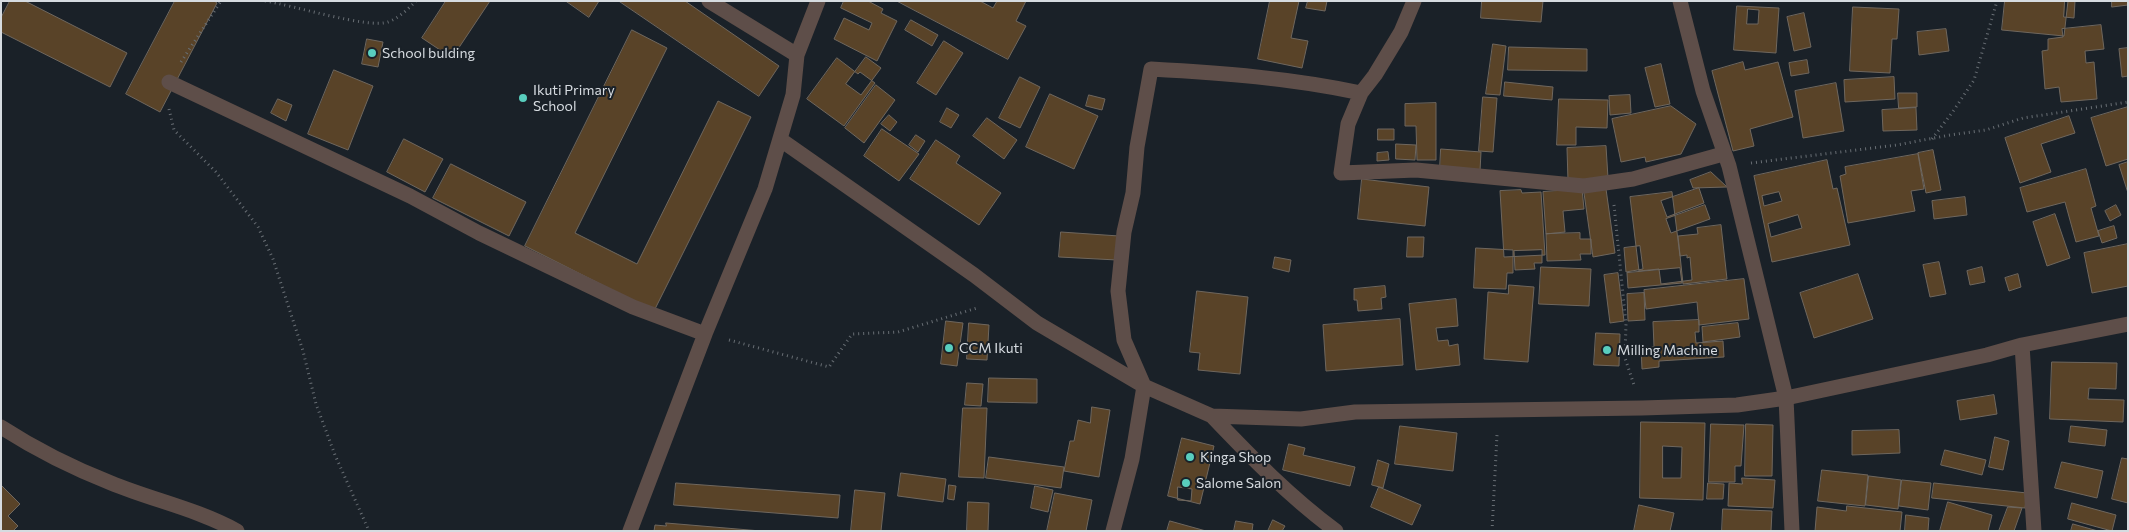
<!DOCTYPE html>
<html>
<head>
<meta charset="utf-8">
<style>
  body { margin:0 }
  #map { position:relative; width:2129px; height:532px; overflow:hidden; background:#1a2128; font-family:Commissioner,sans-serif }
  canvas { display:block }
  .frame { position:absolute; inset:0; border:2px solid #d6dbe0; pointer-events:none }
</style>
</head>
<body>
<div id="map">
<canvas width="2129" height="532"></canvas>
<div class="frame"></div>
</div>
<script>
const g = document.querySelector('canvas').getContext('2d');
g.lineJoin = 'round';
function fillPath(path, color) {
  g.fillStyle = color;
  g.fill(path, 'evenodd');
}
function strokePath(path, color, width, dash) {
  g.strokeStyle = color;
  g.lineWidth = width;
  g.lineCap = dash ? 'butt' : 'round';
  g.setLineDash(dash || []);
  g.stroke(path);
}
function drawText(font, color, halo, rows, align = 'center') {
  g.font = font + ' Commissioner,sans-serif';
  g.lineWidth = 4;
  g.setLineDash([]);
  g.textBaseline = 'middle';
  g.strokeStyle = halo;
  g.fillStyle = color;
  for (const [text, x, y, turn = 0] of rows) {
    g.save();
    g.translate(x, y);
    g.rotate((+turn || 0) * Math.PI / 180);
    g.textAlign = isNaN(turn) ? turn : align;
    if (halo) g.strokeText(text, 0, 0);
    g.fillText(text, 0, 0);
    g.restore();
  }
}
const building = new Path2D(`
  M10,1h15l102,52 -17,34 -109,-55v-14z
  M175,1h39l3,2 -57,109 -34,-18z
  M446,1h44l-38,57 -30,-20z
  M566,1h33l-10,16z
  M619,1h66l94,65 -20,30z
  M844,1h24l15,8 -2,4 16,8 -20,40 -43,-22 10,-21 25,12 3,-7 -31,-15z
  M897,1h83l13,7 4,-7h29l-10,20 10,5 -18,33z
  M1270,1h29l-8,37 17,3 -6,27 -44,-9z
  M1308,1h19l-2,10 -19,-3z
  M1482,1h61l-2,21 -60,-4z
  M2005,1h63l-4,35 -62,-6z
  M2065,1h10l-1,17 -10,-1z
  M2112,1h16v4l-16,2z
  M1737,6l42,2 -3,45 -42,-3zM1748,9l11,1 -1,14h-11z
  M1853,7l46,2 -2,30h-5l-2,34 -40,-2z
  M1804,13l7,34 -17,4 -7,-34z
  M911,20l27,15 -6,11 -27,-16z
  M2101,25l3,24 -19,2 1,12 8,-1 3,37 -36,3 -2,-15 -14,2 -3,-38 6,-1v-11l15,-2 -1,-8z
  M1946,29l3,22 -30,4 -2,-23z
  M632,30l35,18 -92,185 62,31 81,-163 33,16 -97,194 -129,-65z
  M367,39l16,3 -5,25 -16,-3z
  M944,41l19,12 -27,42 -19,-12z
  M1493,44l13,2 -6,49 -14,-1z
  M1509,47l78,2v22l-79,-1z
  M2128,48v28l-6,1 -3,-28z
  M866,57l15,11 -20,27 -15,-11z
  M837,58l21,16 2,-2 15,11 -31,43 -37,-27z
  M1807,60l2,13 -18,3 -2,-13z
  M1743,62l2,8 33,-8 15,55 -43,12 4,17 -21,5 -21,-80z
  M1661,64l9,40 -15,3 -10,-39z
  M334,70l39,16 -25,64 -40,-16z
  M1020,77l20,10 -20,41 -21,-10z
  M1894,77l1,22 -50,3 -1,-22z
  M1505,82l48,5 -1,13 -48,-4z
  M1836,83l8,48 -41,7 -8,-47z
  M876,85l19,15 -31,43 -19,-15z
  M1898,93h19v14l-18,1z
  M1050,94l48,22 -24,53 -48,-22z
  M1089,95l16,4 -3,11 -16,-4z
  M1630,95l1,18 -21,2 -1,-19z
  M1483,97l14,1 -4,54 -14,-1z
  M278,99l14,6 -6,16 -15,-8z
  M1559,99l49,1 -1,28 -31,-1v18h-19z
  M1436,103v57h-19l-1,-34h-11v-22z
  M1671,106l25,18 -15,30 -35,8 -1,-5 -24,5 -9,-43z
  M2128,107v52l-22,7 -15,-48z
  M947,108l12,7 -8,13 -11,-6z
  M1916,108l1,22 -34,1 -1,-21z
  M889,115l8,7 -7,9 -9,-7z
  M2069,116l6,17 -34,11 10,28 -31,11 -15,-45z
  M987,118l30,22 -13,19 -31,-23z
  M882,129l37,25 -20,27 -35,-25z
  M1378,129h16v11h-16z
  M916,135l9,6 -7,11 -9,-7z
  M404,139l39,20 -18,33 -38,-20z
  M936,140l24,16 -4,7 45,30 -22,32 -69,-46z
  M1396,144l20,1 -1,15 -19,-1z
  M1606,146l2,32 -40,3 -1,-33z
  M1441,149l40,3 -1,19 -40,-2z
  M1933,150l8,40 -15,3 -8,-40z
  M1388,152l1,8 -12,1v-8z
  M1918,154l6,35 -13,2 4,20 -67,12 -8,-47 6,-2 -1,-7z
  M1827,160l6,29 4,-1 13,57 -78,17 -18,-86zM1779,192l3,9 -18,5 -2,-10zM1798,215l4,13 -31,9 -3,-13z
  M2128,162v31l-9,-28z
  M451,164l75,38 -17,34 -76,-38z
  M2086,169l10,37 -5,2 8,28 -23,6 -11,-40 -38,10 -7,-24z
  M1711,172l16,15 -34,1 -3,-8z
  M1362,179l67,8 -4,39 -67,-7z
  M1699,188l5,15 -37,14 -6,-16z
  M1582,189l2,20 -21,2 2,21 -19,2 -3,-42z
  M1606,189l9,64 -22,4 -9,-64z
  M1521,190l1,3 19,-1 4,63 -41,2 -4,-66z
  M1672,192l8,64 7,-1v3l3,-1 2,23 -31,4 -2,-15 -20,2 -9,-74z
  M1965,197l2,18 -33,4 -2,-18z
  M1705,205l5,14 -39,14 -5,-14z
  M2116,205l5,10 -11,6 -5,-10z
  M2055,214l15,44 -23,8 -14,-44z
  M1721,225l6,54 -44,5 -5,-48 20,-2 -1,-6z
  M2114,226l3,12 -15,5 -4,-12z
  M1061,232l58,4 -2,24 -58,-3z
  M1580,233v6h11v15h-11l1,6 -34,1 -1,-27z
  M1408,237h16l-1,20h-16z
  M2128,244v42l-36,7 -8,-40z
  M1640,246l3,23 -17,3 -2,-24z
  M1476,248l37,2v23h-6l-1,16 -32,-1z
  M1542,250v13h-8l1,6 -20,1 -1,-19z
  M1275,257l16,3 -2,12 -16,-4z
  M1939,262l7,32 -16,3 -7,-32z
  M1541,267l50,2 -2,37 -50,-2z
  M1982,267l3,15 -15,3 -3,-14z
  M1680,268l2,15 -54,5 -1,-15z
  M1618,273l6,48 -14,2 -6,-48z
  M1858,274l15,45 -59,19 -14,-45z
  M2018,274l3,13 -12,4 -4,-13z
  M1744,279l5,40 -50,6 -2,-23 -51,7 -2,-19z
  M1509,285l25,2 -6,75 -44,-3 4,-67 20,2z
  M1385,286l1,11 -5,1 1,11 -24,2 -1,-11h-3v-11z
  M1197,291l51,6 -8,77 -42,-4 2,-17 -10,-1z
  M1644,293l1,27 -17,1 -1,-27z
  M1456,299l2,27 -22,2 2,13 10,-1 1,6 9,-2 2,21 -44,5 -7,-66z
  M1400,319l3,46 -77,6 -3,-46z
  M1699,320v12h-4l1,11 27,-2 1,16 -65,4v6l-17,2 -1,-21 13,-1 -1,-25z
  M946,321l17,2 -6,43 -16,-2z
  M969,323l20,2 -2,35 -20,-1z
  M1738,323l2,14 -37,5 -1,-15z
  M1596,333l24,1 -1,32 -25,-1z
  M2052,362l65,1 -1,26 -27,-1 -1,11 36,1 -1,22 -73,-3z
  M989,378l48,1v24l-49,-1z
  M967,383l16,1 -2,22 -16,-1z
  M1994,395l3,19 -37,6 -3,-19z
  M1092,407l18,3 -11,67 -35,-6 6,-30h4l4,-21 12,3z
  M963,408h24l-3,70 -25,-1z
  M1641,422l64,1 -2,77 -63,-2zM1663,446l19,1 -1,31h-18z
  M1711,424l33,1 -3,41h-6v16h-26z
  M1746,424l27,1 -1,51h-27z
  M1400,426l57,7 -4,38 -58,-7z
  M2071,426l36,4 -2,16 -36,-4z
  M1899,430l1,23 -48,2v-24z
  M1995,437l14,4 -6,29 -14,-3z
  M1182,438l32,8 -14,58 -32,-8z
  M1289,444l16,4 -2,7 52,12 -5,19 -67,-16z
  M1945,450l41,10 -4,15 -41,-10z
  M989,457l75,10 -3,21 -75,-10z
  M2122,458l6,1v44l-16,-4z
  M1378,460l11,4 -6,24 -11,-3z
  M2062,462l41,9 -6,27 -42,-10z
  M1822,470l46,5 -3,31 -47,-5z
  M901,473l45,6 -3,23 -45,-6z
  M1869,476l32,4 -3,29 -32,-4z
  M1742,478l33,2 -2,28 -45,-2 1,-23 13,1z
  M1902,480l29,3 -3,27 -29,-4z
  M676,483l164,12 -2,23 -164,-13z
  M1708,483l16,1 -1,15h-16z
  M1934,483l93,10 -2,15 -93,-10z
  M1,485l19,19 -12,12 10,10 -5,5h-12z
  M949,485l7,1 -2,14 -6,-1z
  M1035,486l18,4 -5,22 -17,-4z
  M1178,487l14,2 -1,12 -13,-1z
  M1379,487l42,18 -9,20 -41,-18z
  M855,490l30,3 -4,38h-30z
  M1055,493l37,7 -6,31h-39z
  M968,502l21,1 -1,28h-21z
  M1948,502l44,13 -4,16h-48z
  M2072,503l44,12 -4,16 -44,-12z
  M1639,505l35,8 -4,18h-36z
  M1847,506l55,6 -2,19h-85l2,-24 29,4z
  M2008,507l14,1 -8,23h-15z
  M1723,509l49,2 -1,20h-49z
  M1906,515l23,3 -1,13h-23z
  M1273,520l12,6 -3,5h-14z
  M1170,521l36,10h-39z
  M1236,521l17,3 -1,7h-18z
  M666,523l95,8h-107l1,-6 11,1z
  M2073,524l25,7h-27z`);
fillPath(building, '#594328');
strokePath(building, '#6f675e', 1);
strokePath(new Path2D(`
  M265,1c27,4 103,28 123,21 11,-4 20,-13 28,-21
  M181,62l40,-61
  M169,109l5,21 42,42 42,55 15,32 30,92 13,53 19,51 34,76
  M1932,139l22,-29 20,-30 23,-79
  M1751,163l146,-18 53,-10 36,-5 37,-12 27,-4 78,-12
  M1614,205l12,119 -1,34 9,27
  M729,340l100,27 23,-33 46,-2 79,-24
  M1492,531l5,-96`), '#686e74', 3, [1, 4]);
strokePath(new Path2D(`
  M709,1l88,54
  M1414,1l-13,31 -26,43 -14,18 -13,31 -7,49 75,-3 168,16 49,-7 90,-25
  M1680,1l23,90 26,75 57,232 6,133
  M169,82l241,114 69,37 154,74 72,27
  M781,140l193,135 63,48 107,63 68,30 89,3 54,-7 287,-4 95,-3 49,-7 201,-43 35,-10 106,-21
  M2022,345l12,186
  M1212,416c39,41 78,81 124,115
  M1,427c34,22 72,41 110,56 41,17 86,26 126,48
  M630,531l75,-197 60,-145 28,-94 4,-40 21,-54
  M1113,531l19,-72 12,-73 -20,-46 -6,-49 6,-59 9,-39 4,-46 14,-78c71,4 140,9 210,24`), '#5e4e49', 15);
for (const [x, y, r, color] of [
  [372,53,5,"#59cebe"],
  [523,98,5,"#59cebe"],
  [949,348,5,"#59cebe"],
  [1607,350,5,"#59cebe"],
  [1190,457,5,"#59cebe"],
  [1186,483,5,"#59cebe"]
]) {
  const dot = new Path2D();
  dot.arc(x, y, r, 0, 2 * Math.PI);
  g.fillStyle = color;
  g.fill(dot);
  strokePath(dot, '#1a2128', 2);
}
drawText('14px', '#d6dbe0', '#1a2128', [
  ["School bulding",382,53],
  ["Ikuti Primary",533,90],
  ["School",533,106],
  ["CCM Ikuti",959,348],
  ["Milling Machine",1617,350],
  ["Kinga Shop",1200,457],
  ["Salome Salon",1196,483]
], 'left');
</script>
</body>
</html>
